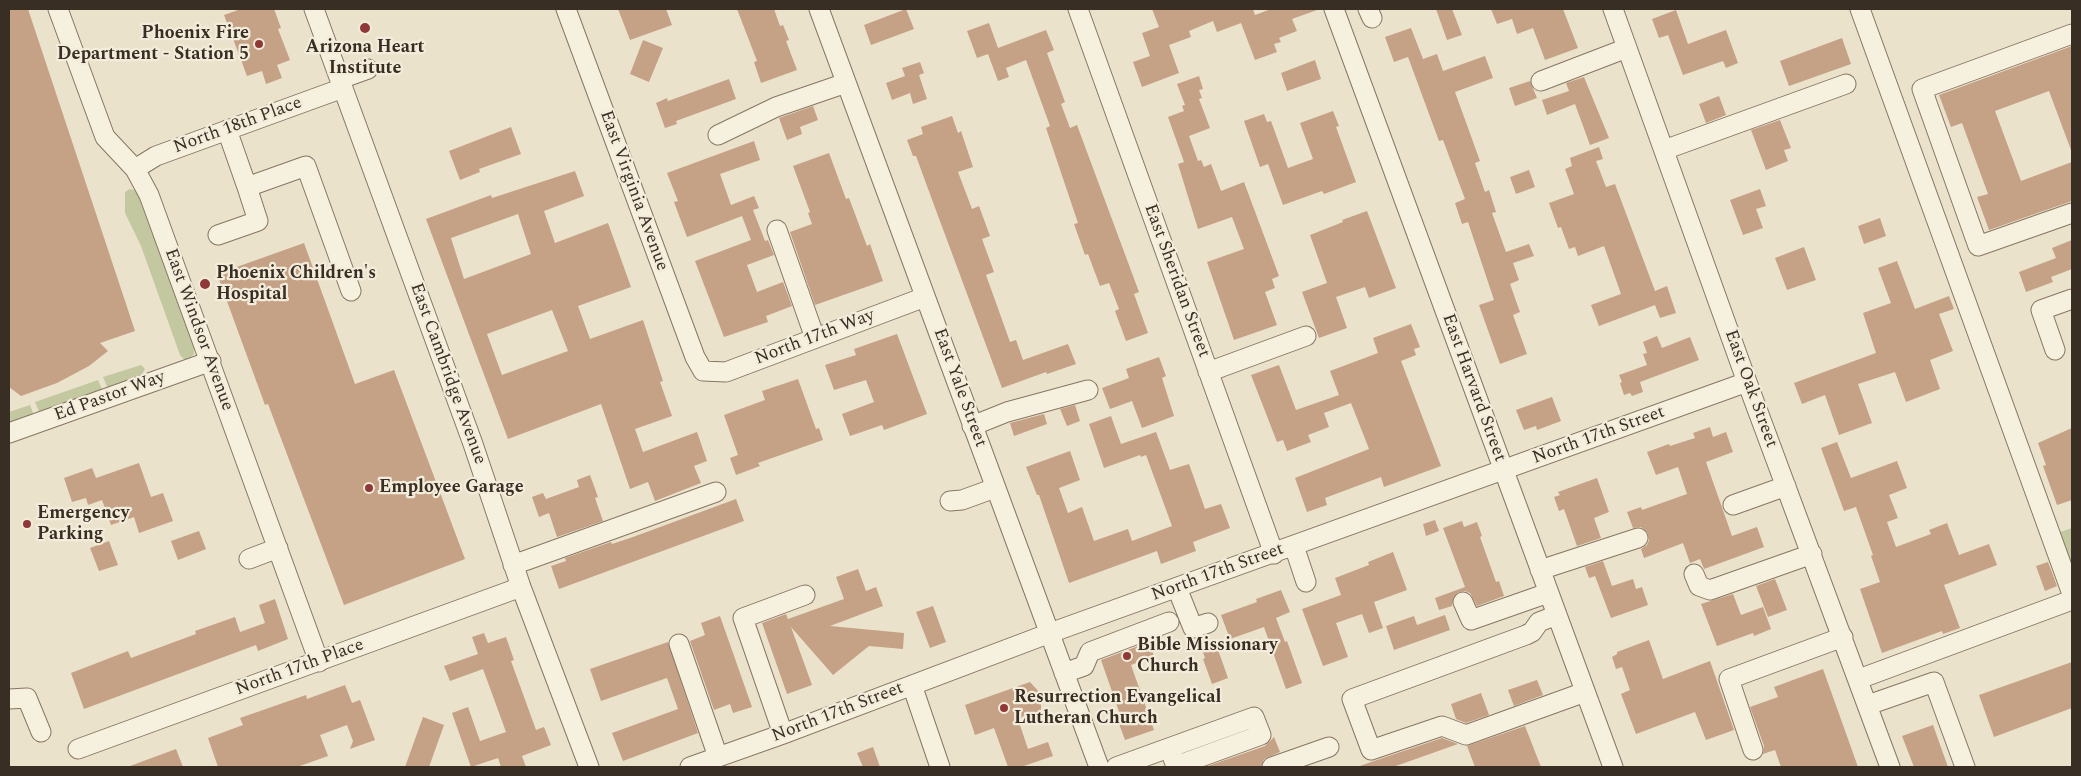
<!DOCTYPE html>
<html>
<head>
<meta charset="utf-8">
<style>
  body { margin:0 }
  #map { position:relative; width:2081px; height:776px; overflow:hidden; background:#ebe2cc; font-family:Spectral,serif }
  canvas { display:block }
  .frame { position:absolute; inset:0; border:10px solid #392e23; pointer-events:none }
</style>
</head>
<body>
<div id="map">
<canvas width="2081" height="776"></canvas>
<div class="frame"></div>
</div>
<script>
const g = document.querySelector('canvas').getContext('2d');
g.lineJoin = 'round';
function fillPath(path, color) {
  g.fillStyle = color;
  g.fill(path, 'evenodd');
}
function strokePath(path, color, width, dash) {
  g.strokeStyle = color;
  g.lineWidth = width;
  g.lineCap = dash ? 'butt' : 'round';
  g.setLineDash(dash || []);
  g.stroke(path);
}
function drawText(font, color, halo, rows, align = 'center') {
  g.font = font + ' Spectral,serif';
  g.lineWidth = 4.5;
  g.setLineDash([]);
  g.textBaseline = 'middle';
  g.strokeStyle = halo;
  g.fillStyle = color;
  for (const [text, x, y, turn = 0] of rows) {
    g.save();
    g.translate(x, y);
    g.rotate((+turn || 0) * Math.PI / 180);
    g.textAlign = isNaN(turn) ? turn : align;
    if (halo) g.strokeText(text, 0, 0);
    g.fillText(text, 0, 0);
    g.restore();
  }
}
fillPath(new Path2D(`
  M130,189l4,1 4,5 56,152v7l-6,6h-3l-5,-5 -39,-109 -16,-33v-21z
  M141,365l4,4 -4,7 -33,13 -5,-12z
  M98,380l5,11 -63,23 -5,-12z
  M30,405l4,11 -25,9v-13z
  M2072,528v38l-12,-34z`), '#c3c8a1');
fillPath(new Path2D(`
  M9,9h19l107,322 -35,12 8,8 -19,15 -32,17 -36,13 -12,-9z
  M241,9h33l7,19 -3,1 12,31 -13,5 5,13 -16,6 -4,-13 -15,5 -23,-61z
  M618,9h48l6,16 -42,15z
  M737,9h37l6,17 3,-1 6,15 -3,1 11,29 -36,13 -7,-21 3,-1z
  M906,9l8,20 -43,16 -7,-20z
  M1152,9h101l2,6 16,-6h46v1l-25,9 5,12 -18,7 2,4 -7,2 3,8 -22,8 -14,-37 -24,9 -4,-11 -24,10 2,6 -22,8 10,28 -37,14 -9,-25 17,-6 -8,-23 17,-6z
  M1436,9h16l10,26 -15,5z
  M1491,9h72l15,39 -33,12 -12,-32 -16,6 -5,-15 -15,5z
  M1676,10l12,34 38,-14 12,33 -12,5 -3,-7 -40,14 -15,-40 -9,3 -7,-19z
  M989,23l9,25 48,-18 8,20 -7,3 18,49 -4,2 9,24 7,-3 62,167 -5,2 14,39 -22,8 -11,-30 4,-2 -10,-26 -9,3 -12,-32 -3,1 -11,-31 4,-1 -32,-95 4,-2 -24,-66 -20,8 3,9 -11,4 -10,-27 -11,4 -10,-27z
  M1411,28l12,31 14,-5 6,17 42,-15 8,22 -38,14 25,69 -5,2 10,29 4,-2 7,22 -4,1 14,39 23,-8 5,12 -21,7 6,17 -9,4 10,28 -7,3 14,39 -27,10 -21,-59 15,-5 -26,-78 -6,2 -7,-21 10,-4 -22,-59 -4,1 -31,-84 -14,5 -9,-25z
  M1842,38l9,26 -62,22 -9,-25z
  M643,40l20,8 -14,34 -19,-8z
  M2072,46v104h-1l-22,-59 -54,20 26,70 51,-19v39l-83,29 -12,-33 11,-3 -26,-71 -11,4 -12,-32z
  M1315,60l6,19 -34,12 -6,-18z
  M920,62l4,11 -5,2 8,24 -14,5 -3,-11 -18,7 -6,-17 19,-7 -3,-8z
  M1199,76l4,13 -4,1 3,8 -3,1 11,29 -21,8 9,25 3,-1 3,7 7,-3 10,27 23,-9 35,94 -7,3 3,9 -10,4 12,33 -43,15 -27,-78 37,-13 -12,-32 -34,12 -20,-65 6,-2 -16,-45 16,-6 -2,-5 3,-1 -8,-21z
  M1584,77l25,61 -19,7 -15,-41 -28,11 -5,-15 27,-9 -3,-8z
  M729,79l7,20 -60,22 1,3 -12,4 -9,-25 11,-5 1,3z
  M1530,81l7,17 -22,8 -6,-18z
  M1719,96l7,19 -20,8 -7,-19z
  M813,106l5,14 -18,7 2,7 -15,6 -8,-22z
  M1333,111l6,15 -3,1 20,55 -32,12 -2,-3 -39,14 -15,-41 -8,3 -16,-46 20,-7 3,8 4,-1 17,47 25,-9 -13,-36z
  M952,116l6,17 3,-2 12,36 -15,5 14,37 7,-3 11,30 -8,3 12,33 -8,3 24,67 6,-2 7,20 45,-16 8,20 -29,10 -1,-2 -44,16 -68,-183 -18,-49h-3l-6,-16 16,-6 -2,-7z
  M1780,120l11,28 -7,2 4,11 -22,9 -15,-40z
  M511,127l10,27 -42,15 1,3 -20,8 -11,-29z
  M754,141l6,19 -40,14 11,31 23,-9 5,12 -6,2 12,31 3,-1 6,15 -27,10 10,27 26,-10 9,24 -26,10 2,6 -44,15 -29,-76 56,-21 -9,-24 -55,21 -13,-35 4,-1 -11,-28z
  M1599,147l4,12 -7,2 10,26 9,-3 40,107 12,-5 9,27 -16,5 -5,-13 -56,21 -8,-21 30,-11 -17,-48 -26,10 -3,-9 -6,2 -8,-22 -3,1 -9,-25 25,-9 -9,-25 7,-3 -2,-8z
  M829,153l17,46 3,-1 18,48 3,-2 13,37 -68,24 -25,-73 22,-8 -4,-11 2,-1 -17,-46z
  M1529,170l6,17 -19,7 -6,-17z
  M575,171l9,25 -40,15 11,32 53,-20 23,64 -53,19 12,33 53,-19 20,61 -3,1 12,34 -37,13 8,23 54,-20 10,29 -13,5 7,17 -46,18 -7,-19 -18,7 -29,-85 -93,35 -82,-220 65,-24 1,3zM518,214l13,40 -67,25 -13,-41zM552,310l16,41 -66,24 -15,-41z
  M1760,189l6,17 -10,3 7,19 -20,7 -13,-35z
  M1367,211l29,77 -27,10 -4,-11 -29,10 11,31 -28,10 -17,-46 25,-9 -17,-48 33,-13 -1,-2z
  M1880,218l6,18 -22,8 -6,-18z
  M2072,240v29l-21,8 2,5 -27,10 -7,-20 37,-14 -4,-10z
  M304,243l51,141 39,-14 71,189 -121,46 -76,-201 -3,1 -48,-131z
  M1804,247l12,33 -29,10 -12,-32z
  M1897,261l18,48 34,-13 5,13 -15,5 14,37 -23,9 10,29 -34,13 -11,-30 -37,12 14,39 -33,12 -14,-40 -23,9 -8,-21 82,-30 -13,-40 28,-10 -13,-35z
  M1411,324l9,23 -6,2 2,6 -15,6 40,105 -57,21 -3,-10 -56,21 2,7 -20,7 -12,-34 74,-29 -18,-46 -27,10 5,14 -21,8 3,7 -24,9 -4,-11 -6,2 -26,-67 28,-10 17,45 43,-15 -9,-24 48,-18 -5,-15z
  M897,334l30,80 -43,16 -2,-5 -32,11 -8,-22 32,-12 -8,-22 -32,10 -9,-25 31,-10 -2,-6z
  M1657,336l5,12 28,-11 9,23 -59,22 3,10 -11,4 -2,-3 -6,2 -4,-12 2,-1 -3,-7 28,-10 -4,-11 4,-1 -4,-11z
  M1159,357l7,19 -4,2 12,38 -32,12 -10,-27 -22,8 -8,-21 27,-10 -3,-9z
  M798,379l18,50 3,-1 4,12 -65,23 2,3 -24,9 -6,-17 8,-3 -14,-40 41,-15 -3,-9z
  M1552,397l9,24 -24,9 -1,-4 -12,4 -8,-20z
  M1075,405l5,16 -13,5 -7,-17z
  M1044,414l3,10 -33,12 -4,-13z
  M1111,416l10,28 35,-12 14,38 19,-6 16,45 16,-5 9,24 -37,14 3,9 -35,13 -4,-13 -88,32 -30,-88h-2l-11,-28 44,-16 10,29 -21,8 9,25 14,-6 12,34 34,-12 4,12 40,-15 -26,-71 -5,2 -1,-2 -36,13 -15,-44z
  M1710,427l3,10 13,-5 7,20 -27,10 26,74 25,-9 7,20 -60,22 -4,-10 -10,4 -7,-20 -39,15 -3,-9 6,-4 2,-5 -1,-6 -7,-7 -8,1 -6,-16 14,-5 1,3 45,-16 -9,-27 -22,8 -9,-23 22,-8 1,2 25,-8 -2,-5z
  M2072,428v72l-15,5 -14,-39 3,-1 -8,-22z
  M1837,442l14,36 46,-17 10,27 -18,7 9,23 -11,4 9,25 35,-13 -2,-4 18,-7 12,32 30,-11 8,21 -53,20 16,43 -17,6 -1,-3 -60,22 -22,-64 20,-7 -9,-26 2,-1 -17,-48 -12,4 -23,-63z
  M139,463l12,34 12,-4 10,28 -34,12 -5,-16 -23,8 -9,-25 -14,5 -2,-7 -14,4 -8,-24 28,-10 4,10z
  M590,475l8,22 -3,1 8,23 -46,16 -8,-24 -10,4 -7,-20 11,-4 3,6 33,-12 -2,-7z
  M1597,478l12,34 -15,6 7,20 -24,8 -13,-37 -5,2 -5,-14 6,-2 -2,-3z
  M736,499l8,22 -185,68 -8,-23 15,-5 -1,-3 46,-16 1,2 21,-7z
  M1435,520l4,11 -13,5 -3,-12z
  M1462,521l2,6 13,-5 5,14 -2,1 16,45 3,-1 5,15 -27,10 -7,-13 -5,-2 -6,1 -5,4 -2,10 -13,4 -4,-12 30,-11 -22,-59z
  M199,531l7,18 -28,11 -7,-19z
  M109,541l9,24 -19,6 -9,-23z
  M1393,552l14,38 -33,12 9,26 -14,5 -7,-19 -26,9 12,34 -25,9 -21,-57 39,-14 -6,-17 34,-13 -1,-3z
  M1603,561l9,25 21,-7 3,10 6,-2 6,18 -37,13 -16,-42 -6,2 -4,-11z
  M2048,562l9,24 -12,5 -9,-25z
  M858,569l8,22 10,-4 7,19 -53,20 74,7 -1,16 -34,-3 -36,29 -42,-48 21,58 -25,9 -25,-71 24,-9 2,5 56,-20 -8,-22z
  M1775,579l12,31 -19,7 -12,-31z
  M1281,590l9,22 -14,6 9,24 2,-1 15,42 -16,6 -22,-62 -34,12 -9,-24 36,-13 -1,-3z
  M1733,594l8,21 22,-8 8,22 -17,7 -1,-3 -36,13 -16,-42z
  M275,599l13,40 -30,12 -2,-6 -172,64 -13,-36 57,-22 3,7 65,-24 -1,-3 40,-14 5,15 25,-9 -6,-18z
  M933,606l13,36 -16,6 -14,-36z
  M1445,615l5,15 -56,20 -8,-24 28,-10 3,9z
  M720,616l32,91 -19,6 -3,-9 -16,6 -24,-69 15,-6 -4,-12z
  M484,633l4,10 18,-6 8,23 -3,1 25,69 8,-3 7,18 -29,11 4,11h-25l-3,-9 -27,9 -19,-54 16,-6 12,34 26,-9 -23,-63 -33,12 -6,-15 34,-12 -6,-17z
  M1649,640l14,39 47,-18 24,69 -28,10 -11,-28 -59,22 -15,-40 9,-4 -8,-23 -6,2 -4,-12 5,-3v-2z
  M668,642l30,91 -75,28 -11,-28 66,-24 -11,-31 -66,23 -11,-32z
  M1149,642l5,14 -23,9 23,65 -29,10 -7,-19 4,-1 -21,-60z
  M1216,644l12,34 -16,6 -9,-25 2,-1 -3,-9z
  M2072,662v46l-78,29 -15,-42z
  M1823,669l35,98h-77l-6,-17 -12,4 1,-8 -14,-39 28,-10 -4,-10z
  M1537,680l6,15 -29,11 -6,-16z
  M1030,682l11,12v17l-23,8 10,30 20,-7 5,14 -32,11h-13l-14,-39 -19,7 -10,-30z
  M345,685l7,18 8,-3 15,40 -25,9 3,-8 -6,-16 -27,10 8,21 -31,11h-79l-10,-29 35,-13 -3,-7 66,-23 1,4z
  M1481,693l8,22 -23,8 -10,-4 -5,-15z
  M423,717l21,8 -15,42h-24z
  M1933,725l15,42h-34l-12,-31z
  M1525,726l16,41h-66l-8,-21z
  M1274,737l6,15 -16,7 -3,8h-56l60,-21z
  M1442,738l16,6 -65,23h-32l-1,-1 14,-5z
  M873,747l7,20h-17l-6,-14z
  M176,749l7,18h-53v-1z`), '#c5a186');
const minor = new Path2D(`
  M58,9l47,128 30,32 14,26 170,467
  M314,9l159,435 48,143 68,180
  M566,9l129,348 8,14 23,1 199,-75
  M819,9l280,758
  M1078,9l196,545
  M1334,9l279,758
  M1368,9l4,9
  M1613,9l134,373 143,385
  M1860,9l212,585
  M2072,34l-150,55 56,157 94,-33
  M340,79l28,-10
  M1541,81l86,-33
  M227,130l20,57 59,-21 45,125
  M718,135l58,-28 70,-24
  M1664,150l182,-66
  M135,169l21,-13 187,-68
  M777,230l38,108
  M218,235l40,-14 -11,-34
  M2055,350l-14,-40 31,-11
  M1208,372l98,-36
  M972,426l35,-14 81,-22
  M9,433l202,-72
  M950,501l12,-1 33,-12
  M1733,505l53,-19
  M1294,546l12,36
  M249,559l29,-11
  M513,565l203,-73
  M1540,570l98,-32
  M1694,574l5,12 11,4 102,-36
  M1177,588l16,40 15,-5
  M1463,602l8,18 77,-27
  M1557,615l-18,7 -7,10 -6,3 -174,64 19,51 71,-24 24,9 119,-43
  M679,644l39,113
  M1064,673l20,-7 6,-14 79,-30
  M1859,679l213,-79
  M912,685l28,82
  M9,699l18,-1 14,34
  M1868,705l66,-23 31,85
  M783,734l-40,-116 62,-23
  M78,749l443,-162
  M1753,750l-24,-71 114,-42
  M690,767l93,-33 267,-101 697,-251
  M1116,767l138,-50 7,18 -85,31 -7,-18
  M1272,767l57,-20`);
strokePath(minor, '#877661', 21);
strokePath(minor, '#f6f0df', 19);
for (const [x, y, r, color] of [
  [365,28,6,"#8f3838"],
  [259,44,5,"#8f3838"],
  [205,284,6,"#8f3838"],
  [369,488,5,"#8f3838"],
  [27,524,5,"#8f3838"],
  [1127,656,5,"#8f3838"],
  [1004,708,5,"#8f3838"]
]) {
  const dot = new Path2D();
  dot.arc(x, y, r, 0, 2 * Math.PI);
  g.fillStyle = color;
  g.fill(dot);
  strokePath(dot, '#f3ecdb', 2);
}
drawText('bold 18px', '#392e23', '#f3ecdb', [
  ["Phoenix Fire",249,34,"right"],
  ["Department - Station 5",249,55,"right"],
  ["Arizona Heart",365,48,"center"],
  ["Institute",365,69,"center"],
  ["Phoenix Children's",216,274],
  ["Hospital",216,295],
  ["Employee Garage",379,488],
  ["Emergency",37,514],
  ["Parking",37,535],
  ["Bible Missionary",1137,646],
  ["Church",1137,667],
  ["Resurrection Evangelical",1014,698],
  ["Lutheran Church",1014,719]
], 'left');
drawText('18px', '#392e23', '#f3ecdb', [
  ["North 18th Place",238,126,-20],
  ["East Virginia Avenue",633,191,70],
  ["East Sheridan Street",1176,281,70],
  ["East Windsor Avenue",198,330,70],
  ["North 17th Way",815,338,-21],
  ["East Cambridge Avenue",447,374,70],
  ["East Yale Street",959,388,70],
  ["East Harvard Street",1473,388,70],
  ["East Oak Street",1750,389,70],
  ["Ed Pastor Way",110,397,-20],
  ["North 17th Street",1599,436,-20],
  ["North 17th Street",1218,573,-20],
  ["North 17th Place",300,668,-20],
  ["North 17th Street",838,713,-21]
]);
</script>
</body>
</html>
